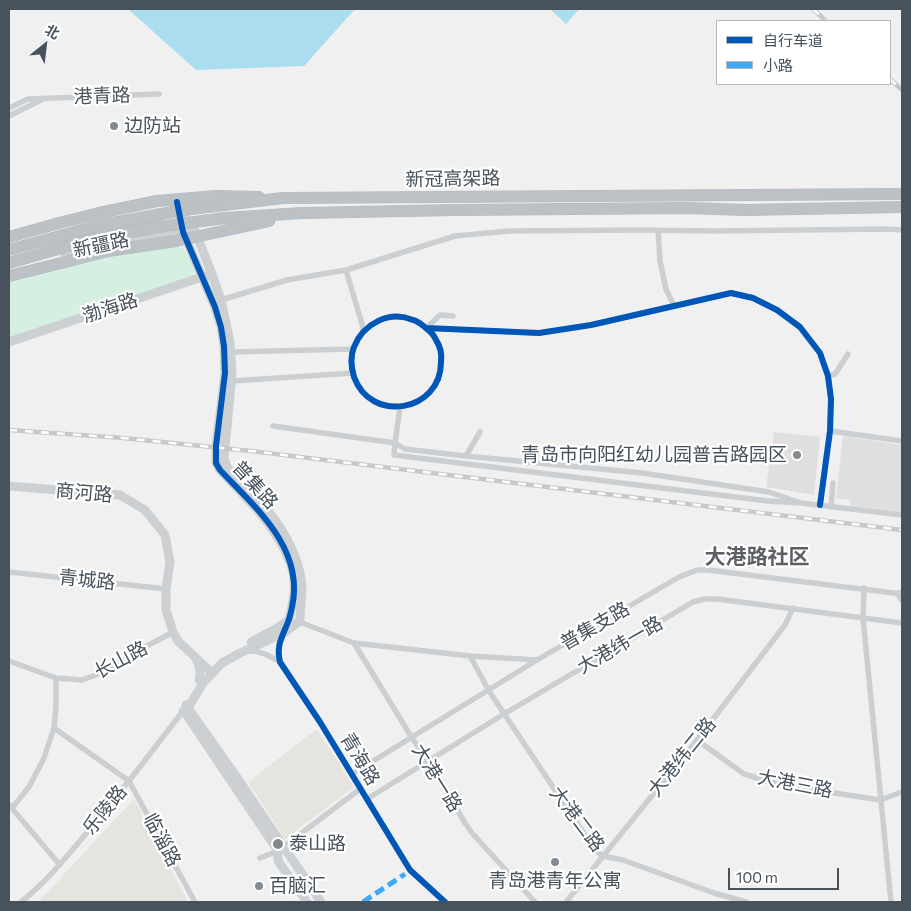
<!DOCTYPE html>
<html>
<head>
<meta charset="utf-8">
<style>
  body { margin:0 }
  #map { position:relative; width:911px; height:911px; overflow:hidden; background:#f1f0f0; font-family:Commissioner,"Noto Sans SC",sans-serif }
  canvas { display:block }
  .frame { position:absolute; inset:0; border:10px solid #47525d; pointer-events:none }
  .legend { position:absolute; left:716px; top:20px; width:175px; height:65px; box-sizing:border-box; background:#fff; border:1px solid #b5babe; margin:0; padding:6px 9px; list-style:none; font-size:15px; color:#47525d }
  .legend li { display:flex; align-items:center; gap:10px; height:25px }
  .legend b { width:25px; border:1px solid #b5babe }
  .north { position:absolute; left:20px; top:20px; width:50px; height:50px; -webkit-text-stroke:4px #fff; paint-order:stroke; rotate:29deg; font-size:14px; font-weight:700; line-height:20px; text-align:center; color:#47525d }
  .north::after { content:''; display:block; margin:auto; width:18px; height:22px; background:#47525d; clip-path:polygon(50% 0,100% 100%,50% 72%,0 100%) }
  .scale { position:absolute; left:728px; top:868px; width:111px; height:22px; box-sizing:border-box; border:2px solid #47525d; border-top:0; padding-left:6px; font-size:15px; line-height:18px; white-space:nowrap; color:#47525d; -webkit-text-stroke:4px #fff; paint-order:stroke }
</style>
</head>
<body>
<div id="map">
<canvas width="911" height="911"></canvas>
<div class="frame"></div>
<ul class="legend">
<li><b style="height:6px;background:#0057b8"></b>自行车道</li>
<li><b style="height:6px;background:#3fa9f5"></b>小路</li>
</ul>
<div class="north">北</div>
<div class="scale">100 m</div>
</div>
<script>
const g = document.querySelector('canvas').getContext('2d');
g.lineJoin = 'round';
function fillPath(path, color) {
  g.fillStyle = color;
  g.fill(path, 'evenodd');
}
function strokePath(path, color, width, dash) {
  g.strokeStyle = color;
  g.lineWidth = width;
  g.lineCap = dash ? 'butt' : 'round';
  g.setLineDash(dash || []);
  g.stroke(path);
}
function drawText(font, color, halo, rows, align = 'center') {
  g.font = font + ' Commissioner,"Noto Sans SC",sans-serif';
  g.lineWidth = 4.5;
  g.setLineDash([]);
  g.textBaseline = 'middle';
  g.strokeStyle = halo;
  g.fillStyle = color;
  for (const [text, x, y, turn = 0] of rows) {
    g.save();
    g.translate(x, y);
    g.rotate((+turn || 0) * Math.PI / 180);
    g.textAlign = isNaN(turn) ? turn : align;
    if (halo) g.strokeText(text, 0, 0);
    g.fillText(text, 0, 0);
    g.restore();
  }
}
fillPath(new Path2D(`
  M317,729l37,58 -69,52 -37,-57z
  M134,799l54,103h-152l5,-3z`), '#e5e4de');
fillPath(new Path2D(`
  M774,432l46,5 -6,58 -48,-8z
  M843,436l59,9v67l-52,-6v-6l-14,-2z`), '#dfdfe0');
fillPath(new Path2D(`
  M175,244l8,4 6,9 5,15 -2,6 -183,61v-59l122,-29z`), '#d5efe0');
fillPath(new Path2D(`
  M128,9h227l-51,57 -108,4z
  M550,9h29l-13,15z`), '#aadded');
const highway = new Path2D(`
  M9,237l50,-14 40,-10 58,-12 59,-5 43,1
  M9,276l60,-15`);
strokePath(highway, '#b6bac0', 12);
strokePath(new Path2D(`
  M9,108l19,-9 131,-5
  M9,116l34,-17
  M658,230l2,31 6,28 8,17
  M346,270l18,61
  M221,300l66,-20 59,-10 109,-34 55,-5 130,-1 74,1 173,-2 15,1
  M426,328c4,3 8,7 10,12 4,6 6,14 5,22 0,50 -70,62 -87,15 -3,-10 -4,-20 0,-30 9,-23 35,-37 59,-27 5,1 9,5 13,8l113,5 52,-8 140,-32 22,5 24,12 23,17 20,26 8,23 3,23 -1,32 -10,74
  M426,328l14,-13 13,1
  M231,352l122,-3
  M828,376l7,-2 13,-20
  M232,381l121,-8
  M400,407l-5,36 10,6 61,7 14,-24
  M273,426l122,17 -1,12 374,46 33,2
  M830,431l72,10
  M466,456l176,17 127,19 32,11 101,12
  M831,507l2,-24
  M9,572l157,17
  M864,588l-1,30 28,284
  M297,621l57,22 116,13 67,4
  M283,632c-4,11 -6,19 -3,30l40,60 90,148 35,32
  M354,643l58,95 16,23 37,62 7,10 63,69
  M249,651c11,-1 22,6 31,11
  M470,656l19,35 104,156 9,9 21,4 91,33 32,9
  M9,661l47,17 26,2 22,-8 28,-18 41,-22
  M54,728l75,53 66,121
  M697,740l47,34 33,10 103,16 22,-8
  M352,774l185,-114 142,-83 18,-7h11l194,24
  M367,799l137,-85 189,-112 11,-3h13l185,24
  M9,805l51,60
  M12,808l17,-21 15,-29 10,-30 2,-23v-27
  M260,858l18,-7 82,-62
  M21,902c29,-23 51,-52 75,-80 30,-37 59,-74 87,-111
  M566,902l131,-162 88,-115 8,-17`), '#cccfd1', 5.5);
strokePath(new Path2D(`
  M179,206l16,25 17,43 9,26 9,42 2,32 -8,84c4,16 20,27 31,38 23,24 44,56 47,90 0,11 -2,23 -2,35l-18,13 -42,19 -18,10 -19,20 -15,25 -5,3
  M180,217l3,15 32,75 6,20 3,19 1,27 -9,73v17l4,7c24,26 47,46 64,79 4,9 9,18 10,29 2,14 -2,28 -5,42l-10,7 -28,15
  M64,253l81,-17 42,-4
  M9,342l199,-67
  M9,486l111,9 25,15 20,25 5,27 -4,27v21l7,22 5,9 34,32
  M900,594l2,4
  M196,659c4,8 5,13 3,21
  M186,705l50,71 85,126
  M184,711l94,140v10l29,41`), '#cdd0d3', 9);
strokePath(highway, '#bcc1c6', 11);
const rail = new Path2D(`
  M813,9l13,12
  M890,79l12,11
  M9,430l114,8 128,13 651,79`);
strokePath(rail, '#c6c8ca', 4.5);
strokePath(rail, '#fff', 2.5, [8]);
const highwayBridge = new Path2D(`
  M9,250l87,-24 87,-16 100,-12 619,-4
  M69,261l39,-10 68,-10 94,-20
  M9,263l84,-24 65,-12 67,-9 77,-5 154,-3 232,-2 57,2 157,-3`);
strokePath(highwayBridge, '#b6bac0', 12, []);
strokePath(highwayBridge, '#bcc1c6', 11);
strokePath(new Path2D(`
  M363,902l42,-28`), '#3fa9f5', 5, [10, 5]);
strokePath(new Path2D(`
  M177,202l6,30 32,75 6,20 3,19 1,27 -9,73v17l4,7c36,38 85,79 72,137 -1,5 -2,10 -4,15 -6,15 -12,24 -8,40l40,60 90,148 35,32
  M426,328c4,3 8,7 10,12 4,6 6,14 5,22 0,50 -70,62 -87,15 -3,-10 -4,-20 0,-30 9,-23 35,-37 59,-27 5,1 9,5 13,8l113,5 52,-8 140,-32 22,5 24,12 23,17 20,26 8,23 3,23 -1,32 -10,74`), '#0057b8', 6);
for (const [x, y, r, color] of [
  [114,126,5,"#828990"],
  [797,455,5,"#828990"],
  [278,844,6,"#828990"],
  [555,862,5,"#828990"],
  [259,886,5,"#828990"]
]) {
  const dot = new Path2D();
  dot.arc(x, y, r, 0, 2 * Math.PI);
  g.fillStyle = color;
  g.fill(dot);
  strokePath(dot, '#fff', 2);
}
drawText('19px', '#47525d', '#fff', [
  ["港青路",102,96,-2],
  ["新冠高架路",453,179,-1],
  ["新疆路",101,245,-12],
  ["渤海路",110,308,-18],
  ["普集路",255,485,48],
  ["商河路",84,493,5],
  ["青城路",87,580,6],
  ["普集支路",595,626,-30],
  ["大港纬一路",620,645,-30],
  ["长山路",121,660,-28],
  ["大港纬二路",682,757,-51],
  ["青海路",360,759,59],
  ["大港一路",437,778,58],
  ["大港三路",795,784,11],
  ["乐陵路",105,810,-51],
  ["大港二路",577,819,53],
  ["临淄路",162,840,62]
]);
drawText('19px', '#47525d', '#fff', [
  ["边防站",124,126],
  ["青岛市向阳红幼儿园普吉路园区",787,455,"right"],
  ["泰山路",289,844],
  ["青岛港青年公寓",555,881,"center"],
  ["百脑汇",269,886]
], 'left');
drawText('bold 21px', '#5c6064', '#fff', [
  ["大港路社区",757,557]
]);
</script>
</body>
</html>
